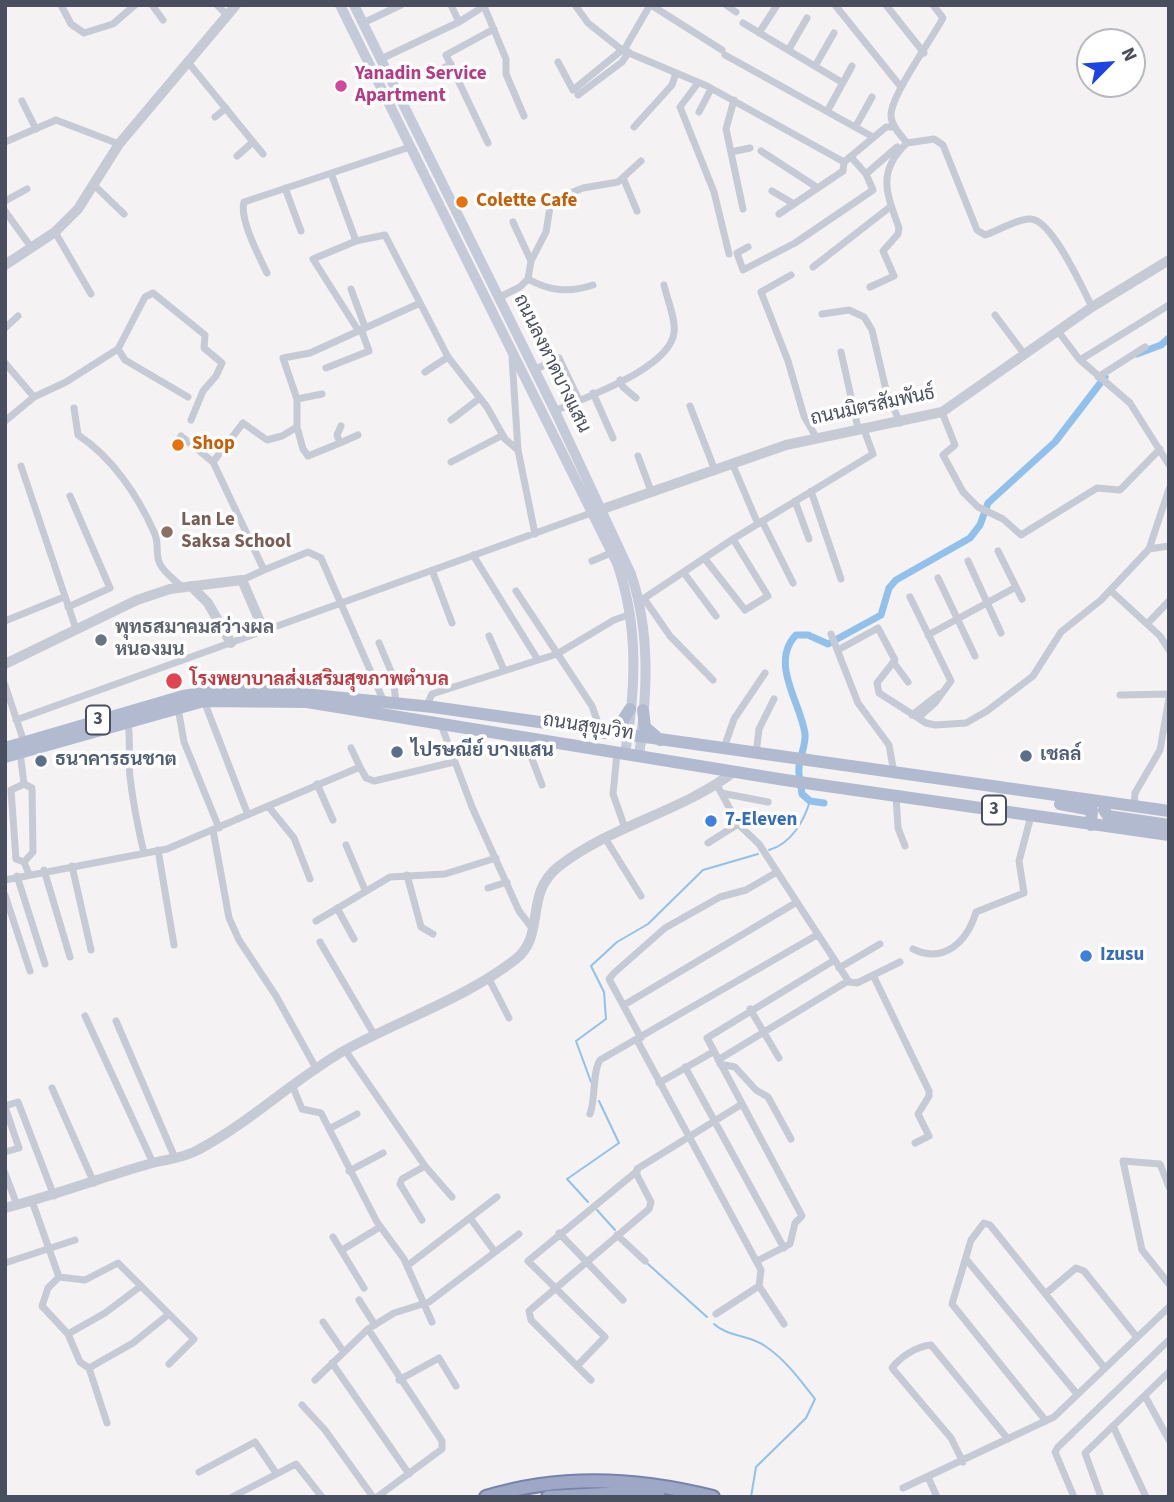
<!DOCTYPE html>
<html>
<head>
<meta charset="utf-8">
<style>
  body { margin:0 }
  #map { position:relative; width:1174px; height:1502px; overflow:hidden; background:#f4f2f2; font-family:"Source Sans 3",sans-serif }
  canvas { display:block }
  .frame { position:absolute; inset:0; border:7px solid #4a4f5f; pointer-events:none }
  .north { position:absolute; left:1076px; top:28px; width:70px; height:70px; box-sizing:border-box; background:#fff; border:2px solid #b7b9bf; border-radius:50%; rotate:65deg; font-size:19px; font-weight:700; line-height:28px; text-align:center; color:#4a4f5f }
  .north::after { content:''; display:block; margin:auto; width:24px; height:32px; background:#1f43e0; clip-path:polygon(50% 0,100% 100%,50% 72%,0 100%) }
</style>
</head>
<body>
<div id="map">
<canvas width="1174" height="1502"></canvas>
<div class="frame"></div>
<div class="north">N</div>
</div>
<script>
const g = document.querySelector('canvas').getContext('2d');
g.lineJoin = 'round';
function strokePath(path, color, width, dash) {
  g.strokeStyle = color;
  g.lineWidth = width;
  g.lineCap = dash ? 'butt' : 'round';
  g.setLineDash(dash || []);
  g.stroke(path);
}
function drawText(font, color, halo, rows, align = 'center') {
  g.font = font + ' "Source Sans 3",Sarabun,sans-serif';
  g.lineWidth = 7;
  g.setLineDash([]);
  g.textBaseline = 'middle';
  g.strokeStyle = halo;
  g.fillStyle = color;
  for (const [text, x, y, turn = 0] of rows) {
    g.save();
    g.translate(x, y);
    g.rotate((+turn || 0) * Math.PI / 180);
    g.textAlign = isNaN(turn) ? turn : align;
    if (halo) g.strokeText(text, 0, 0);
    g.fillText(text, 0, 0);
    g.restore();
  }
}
strokePath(new Path2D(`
  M769,850c22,-6 35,-29 41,-49
  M591,1082l-15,-41 30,-22 -2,-27 -13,-26 26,-24 31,-18 55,-54 55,-16
  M588,1202l-21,-23 52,-36 -20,-42
  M597,1210l18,20
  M648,1264l59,53
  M714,1324c14,13 36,11 51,22 20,13 35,34 50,53l-9,19 -50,49 -5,30`), '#91c1ea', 2);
strokePath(new Path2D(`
  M1137,354l24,-9 8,-7
  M824,803l-14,-2 -8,-7c-1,-9 -4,-18 -3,-27 1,-11 7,-22 6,-33 -4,-31 -36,-71 -9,-99h12l20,9 53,-29 8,-27 7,-8 74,-42 10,-13 8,-22 67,-61 50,-65`), '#91c1ea', 7);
const trunk = new Path2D(`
  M486,1497c74,-23 152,-19 227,0
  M548,1497l75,-4 36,4`);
strokePath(trunk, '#7682aa', 16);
strokePath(new Path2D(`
  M61,5l10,19 13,9 29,-9 22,-19
  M152,5l11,15
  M217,5l10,10
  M451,5l8,17
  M575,5l13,18 34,27 85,36 137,76 42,-35h8
  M651,5l71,45
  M726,5l10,7
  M835,5l66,82
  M886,5l38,48
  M484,6l22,53v15l18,42
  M363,23l38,-18
  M743,23l100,60
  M759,33l18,-28
  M789,49l18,-31
  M624,50l26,-45
  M725,55l148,82
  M381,59l78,-37 27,-17
  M187,61l76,93
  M558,62l15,28 49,-40
  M815,66l19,-33
  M434,73l17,-9
  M698,83l-18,24 34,85 15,62
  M578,95l44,-33 7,-10
  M734,100l-8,29 17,80
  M22,101l14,28
  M828,110l24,-44
  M699,112l12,-23
  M215,117l11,-9
  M856,126l16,-29
  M634,127l38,-42 4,-12
  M5,142l51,-22 63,24
  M488,143l-42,-88 48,-26
  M907,143l27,-4 9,6 34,85 8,5c13,-4 33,-17 46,-16 21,1 52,70 61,88
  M907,143c-6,-8 -16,-17 -16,-28 0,-20 41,-76 52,-97l-10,-13
  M761,151l57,37
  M731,152l19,-4
  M237,156l16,-14
  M331,173l25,68
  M866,174l31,-27
  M624,180l13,31
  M94,185l30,29
  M285,188l16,43
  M772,191l22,13
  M5,201l22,-12
  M5,211l26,36
  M779,214l64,-43 1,-9
  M513,222l18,39
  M55,232l36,62
  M748,247l-11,6 6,17 52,-27 78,-53 -7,-16 -15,-17
  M813,267l77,-60
  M267,273c-7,-15 -28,-54 -23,-71l166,-55
  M791,275l-30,17 27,69 16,55 12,21
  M528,279c21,12 41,14 65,6
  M870,287l24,-11 -11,-25 15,-17 1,-6c-12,-34 -23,-56 8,-85
  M351,289l14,38
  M498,298l22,-11 8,-8 3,-18 15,-29 5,-31 32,-13 35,-6 23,-21
  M822,314l27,-4 15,7 8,13 14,60 14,33
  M995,315l30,40
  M5,328l13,-12
  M358,330l-45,-71 43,-18 29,-6 63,122 39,50 18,32 13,11
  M1058,331l21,28 51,44 39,62
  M118,349l7,11 63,37
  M841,352l17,76
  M512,358l6,92 17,84
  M1080,360l89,-55
  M5,363l29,34
  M326,368l43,-17 -8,-22
  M534,370l25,-12 20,42
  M425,372l23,-15
  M1098,377l47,-30
  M620,380l3,7 13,11
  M593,393l20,45
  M297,399l25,-5
  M690,406l24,62
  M74,408l4,27c34,22 60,61 76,97 5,11 2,16 4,26 2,12 16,21 24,29
  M555,411c30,-14 114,-42 119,-78 2,-14 -7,-34 -10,-48
  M942,412l13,33 -12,10 20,37 15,15 25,12 18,16 76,-47 23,2 40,-41
  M451,420l29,-22
  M5,421l29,-24 32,-15 52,-33 27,-52 8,-4 52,42 -1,13 18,15 -6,13 -13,15 -12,29
  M341,426l-4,9 3,8 18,-8
  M297,427l6,22 5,7 32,-13
  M181,436l32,26 51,108 -22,10
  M638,456l13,35
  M213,462l30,-39 24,17 15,-4 15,-9v-28l-14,-41 27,-5 108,-49
  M451,462l52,-27
  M732,463l26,61
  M21,466l55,163
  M811,491l30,88
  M795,501l14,38
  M762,521l31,62
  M1149,549l20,-3
  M998,551l24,48
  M473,555l65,105
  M705,559l40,51 23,-14 -35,-57
  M592,561l21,-9
  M968,561l33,72
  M264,570l44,-18 13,6 63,144
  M432,570l20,53
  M684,573l32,43
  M938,578l37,78
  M1110,590l50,46 9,14
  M516,591l76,115 5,14 -1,11
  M910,597l41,84 -16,22 -17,15
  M645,600l25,36 43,44
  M640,601l93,-62 140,-85 -10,-27
  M68,607l42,-19 -40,-92
  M5,621l59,-24
  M1147,624l22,-23
  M831,634l27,69 31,42 5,28
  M928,635l88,-48
  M489,636l15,34
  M379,643l14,33 3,27
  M838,650l40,-22 17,32 -18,23 2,10 47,30 9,2 31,-2 21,-12 46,-35 28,-44 40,-32 48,-51 20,-60
  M894,663l14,19
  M5,685l19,57
  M1120,695l49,-1
  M204,701l44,114
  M426,707l6,-13 125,-40 57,-34 17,-6
  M178,708l6,34 35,86
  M912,715l27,-21
  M16,720l578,-208
  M440,722l32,85 47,104 13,17
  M128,723c3,19 0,35 2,54 3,26 8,51 14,76
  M530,738l-1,13 13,34
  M351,748l9,19
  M724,748l10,-29 31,-46
  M20,752l4,32
  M617,753l-4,41 12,34
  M756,754l3,-25 15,-30
  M24,784l8,4 1,64 -9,10 5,12
  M24,784l-13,6 5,69 8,3
  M317,784l16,36
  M717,785l21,39 21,20 90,138 8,1 43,-21
  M721,793l47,9
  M896,796l2,32 7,18
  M268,806l26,32 16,41
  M1134,806l1,-13 25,-43 9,-52
  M213,830l16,88 10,22 37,56 41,74
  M605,838l36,58
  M708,843l30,-19
  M346,845l19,45
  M158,850l16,95
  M72,866l19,84
  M44,870l26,87
  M407,875l14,52 12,7
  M17,876l28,88
  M5,880l162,-31 193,-82 6,11 8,3 80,-19
  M488,888l19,-6
  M5,895l25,76
  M337,908l17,31
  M316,921l74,-44 55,-3 51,-16
  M320,942l55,94
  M913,949c31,15 54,-7 63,-37l48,-19 -5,-32 12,-45
  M839,968l41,-24
  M873,975l56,116v5l-11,18 11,22 -14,7
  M488,977l21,41
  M624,1005l173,-103
  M750,1009l29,49
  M85,1016l68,147
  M116,1021l59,137
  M641,1038l-32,-59 5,-6 51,-45 55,-31 26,-7 31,-18
  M637,1040l124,230 -2,16 -43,28
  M345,1050l80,116 27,31
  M718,1060l130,-79
  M720,1064l15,3 21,23 12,7 23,42
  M685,1067l99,181
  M659,1083l54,-31
  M293,1087l9,22 19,4 56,109 27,37 28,63
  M52,1088l42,95
  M5,1106l13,-4 36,94
  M5,1107l14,41 -14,4
  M590,1114c6,-17 2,-41 10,-54l217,-125
  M329,1129l28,-15
  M349,1171l34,-18
  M5,1173l12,32
  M1169,1187l-9,-23 -37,-3 19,89 27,34
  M32,1201l27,76 -11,11 -6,18 26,28 12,28 9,6 18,55
  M470,1218l25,34
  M422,1220l-22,-36 2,-5 23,-13
  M559,1233l64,67
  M617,1235l28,26
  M333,1237l31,51
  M342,1250l38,-23
  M966,1259l111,135
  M757,1261l33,-17 5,-21 7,-7 -95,-178 126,-77
  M5,1263l70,-23
  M407,1266l90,-69
  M59,1277l26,3 33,-17 76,76 -25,25
  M759,1286l25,38
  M1045,1294l31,-26 8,3 52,65
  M359,1300l16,25
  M323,1322l20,29
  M368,1329l74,112v8l-65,48
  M68,1334l37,-21 36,-27
  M332,1363l77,111
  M577,1366l28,-29 -77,-76 108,-89
  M89,1368l44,-25 36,-29
  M315,1380l53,-51 26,-16 35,-11 90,-68
  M399,1380l40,-22 17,28
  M591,1380l-60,-60 -2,-9 120,-102 2,-7 -14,-27v-6l105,-65
  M1145,1396l24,44
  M302,1405l23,25 48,67
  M1046,1421l-94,-117 19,-64 13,-17 6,2 114,142
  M1113,1426l33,71
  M963,1462l-12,-24 -59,-70c8,-11 25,-22 39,-23l77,94
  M199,1472l56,-30 21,31
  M928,1477l9,20
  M903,1488l151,-71 115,-110
  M232,1497l64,-33 26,33
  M1074,1497l-19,-45 3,-5 111,-107
  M1101,1497l-16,-44 84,-81`), '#c6cad5', 7);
strokePath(new Path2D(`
  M5,265l50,-33 23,-23 41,-65 117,-139
  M594,512l192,-67 156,-33 150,-105 77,-47
  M191,586l17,17 23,40
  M5,664l132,-64 33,-11 72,-9 22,51
  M5,1208c50,-13 98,-31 147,-45 16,-4 32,-5 46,-13 53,-28 97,-72 149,-101 55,-30 119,-51 169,-90 30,-24 8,-65 42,-92 53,-42 124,-55 177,-96`), '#c6cad5', 10);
strokePath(new Path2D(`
  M340,5l277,558c22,63 19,126 8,191
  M354,5l201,406 76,163c20,59 16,121 8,182`), '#c5cad9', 10);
strokePath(new Path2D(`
  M643,710l2,17 15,13
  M604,733l17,-10 9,-14
  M5,748l178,-52 46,-7 44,2 160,16 736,104
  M5,757l199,-56 103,1 478,78 384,55
  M1106,802l-2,8 4,6 61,9
  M1060,804l32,6 -1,15`), '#b2bacf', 12);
strokePath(trunk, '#9ea8c6', 12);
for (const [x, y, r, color] of [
  [341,86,7,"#d1479c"],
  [462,202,7,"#e8710a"],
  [178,445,7,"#e8710a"],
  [167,532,7,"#8d6e63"],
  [101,640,7,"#6b7280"],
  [174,681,9,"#e0444e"],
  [397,752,7,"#5c6f8a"],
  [1026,756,7,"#5c6f8a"],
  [41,761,7,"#5c6f8a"],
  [711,821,7,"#3f7fe0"],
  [1086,956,7,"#3f7fe0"]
]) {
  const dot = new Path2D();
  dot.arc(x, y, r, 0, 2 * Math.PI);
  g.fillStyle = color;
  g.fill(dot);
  strokePath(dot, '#fff', 2.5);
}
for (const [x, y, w] of [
  [98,720,24],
  [994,810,24]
]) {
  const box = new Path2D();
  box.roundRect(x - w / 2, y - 14.5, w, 29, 5);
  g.fillStyle = '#fff';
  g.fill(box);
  strokePath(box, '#4a4f5f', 2);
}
drawText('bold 18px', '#4a4f5f', null, [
  ["3",98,720],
  ["3",994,810]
]);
drawText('bold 19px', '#b23c85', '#fff', [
  ["Yanadin Service",355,75],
  ["Apartment",355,97]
], 'left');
drawText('bold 19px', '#c56008', '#fff', [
  ["Colette Cafe",476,202],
  ["Shop",192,445]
], 'left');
drawText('19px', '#4a4f5f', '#fff', [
  ["ถนนลงหาดบางแสน",551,364,64],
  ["ถนนมิตรสัมพันธ์",873,407,-12],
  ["ถนนสุขุมวิท",588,728,9]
]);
drawText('bold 19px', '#785e54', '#fff', [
  ["Lan Le",181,521],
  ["Saksa School",181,543]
], 'left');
drawText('bold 19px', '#5b616d', '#fff', [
  ["พุทธสมาคมสว่างผล",115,629],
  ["หนองมน",115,651]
], 'left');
drawText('bold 19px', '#be3a42', '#fff', [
  ["โรงพยาบาลส่งเสริมสุขภาพตำบล",190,681]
], 'left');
drawText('bold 19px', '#4e5e75', '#fff', [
  ["ไปรษณีย์ บางแสน",411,752],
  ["เชลล์",1040,756],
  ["ธนาคารธนชาต",55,761]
], 'left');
drawText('bold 19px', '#366cbe', '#fff', [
  ["7-Eleven",725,821],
  ["Izusu",1100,956]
], 'left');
</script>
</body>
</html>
